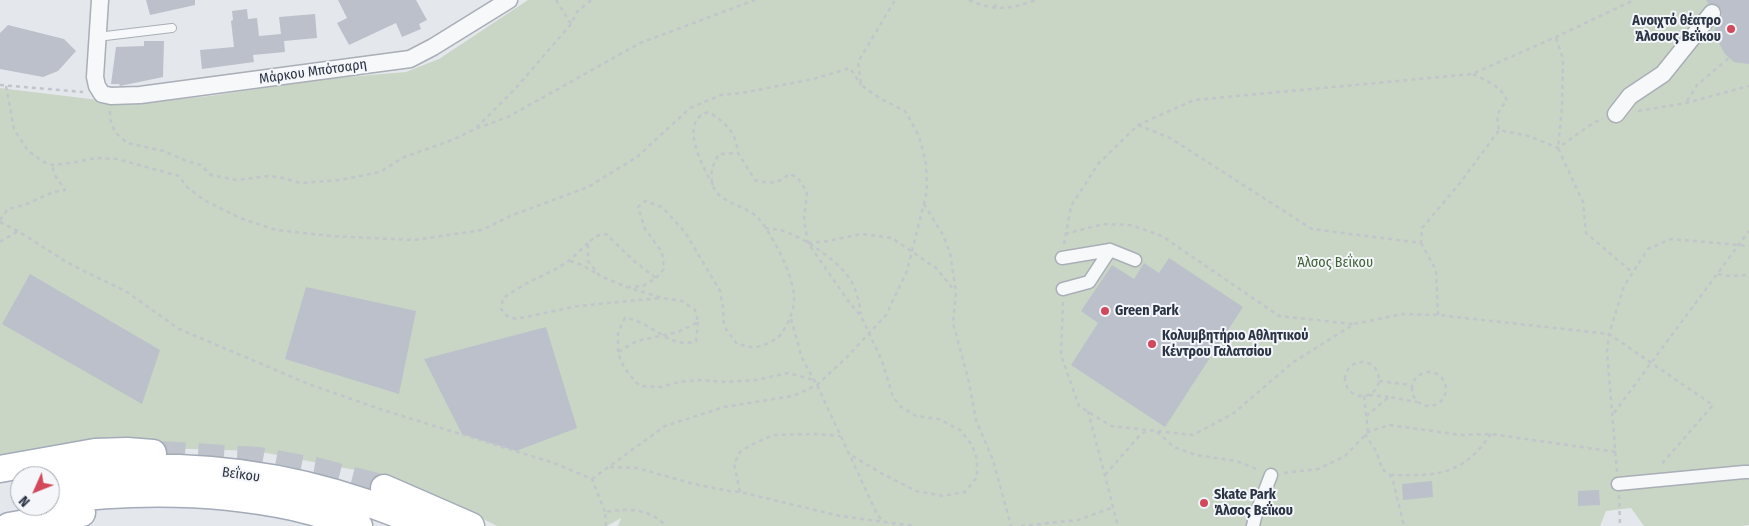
<!DOCTYPE html>
<html>
<head>
<meta charset="utf-8">
<style>
  body { margin:0 }
  #map { position:relative; width:1749px; height:526px; overflow:hidden; background:#e4e7ec; font-family:"Fira Sans Condensed",sans-serif }
  canvas { display:block }
  .north { position:absolute; left:10px; top:466px; width:50px; height:50px; box-sizing:border-box; background:#f4f6f9; border:1px solid #a4a8b1; border-radius:50%; rotate:226deg; font-size:14px; font-weight:700; line-height:20px; text-align:center; color:#2b3445 }
  .north::after { content:''; display:block; margin:auto; width:18px; height:22px; background:#d1495b; clip-path:polygon(50% 0,100% 100%,50% 72%,0 100%) }
</style>
</head>
<body>
<div id="map">
<canvas width="1749" height="526"></canvas>
<div class="north">N</div>
</div>
<script>
const g = document.querySelector('canvas').getContext('2d');
g.lineJoin = 'round';
function fillPath(path, color) {
  g.fillStyle = color;
  g.fill(path, 'evenodd');
}
function strokePath(path, color, width, dash) {
  g.strokeStyle = color;
  g.lineWidth = width;
  g.lineCap = dash ? 'butt' : 'round';
  g.setLineDash(dash || []);
  g.stroke(path);
}
function drawText(font, color, halo, rows, align = 'center') {
  g.font = font + ' "Fira Sans Condensed",sans-serif';
  g.lineWidth = 4;
  g.setLineDash([]);
  g.textBaseline = 'middle';
  g.strokeStyle = halo;
  g.fillStyle = color;
  for (const [text, x, y, turn = 0] of rows) {
    g.save();
    g.translate(x, y);
    g.rotate((+turn || 0) * Math.PI / 180);
    g.textAlign = isNaN(turn) ? turn : align;
    if (halo) g.strokeText(text, 0, 0);
    g.fillText(text, 0, 0);
    g.restore();
  }
}
fillPath(new Path2D(`
  M528,0h1221v525l-9,1h-96l-13,-18 -25,3 -6,15h-982l3,-8 -14,8h-110l-41,-21 -51,-22 -45,-12 -104,-20 -96,-3 -160,19v-379l131,16 79,-8 114,-17 82,-7 33,-13z`), '#c9d6c5');
fillPath(new Path2D(`
  M146,0h49v5l-45,10z
  M338,0h78l11,20 -8,4 2,5 -19,8 -6,-14 -47,22 -12,-22 10,-5z
  M1706,0h43v64l-15,-2 -9,-8 -6,-11 -8,-1 1,-8 10,-19 -1,-5 -3,-5 -9,-1z
  M247,9l1,10 9,-1 2,18 22,-2 -2,-17 36,-3 2,24 -33,3 1,11 -32,3 1,7 -52,7 -2,-19 34,-3 -3,-26 2,-1 -1,-9z
  M8,25l56,14 12,12 -18,20 -15,6 -43,-8v-36z
  M144,41h20l-1,36 -43,9 -1,-2h-8l5,-37 28,-1z
  M1169,258l74,49 -78,120 -94,-62 27,-42 -17,-12 31,-46 22,14 10,-16 15,10z
  M30,274l130,76 -18,54 -140,-80z
  M306,287l110,24 -17,83 -114,-35z
  M546,327l31,101 -61,23 -54,-17 -38,-75z
  M1432,481l1,16 -30,3 -1,-16z
  M1599,490l1,15 -22,1v-15z`), '#bbc0ca');
strokePath(new Path2D(`
  M159,454l100,6 60,11 65,17`), '#bfc3cb', 26, [26, 13]);
const service = new Path2D(`
  M97,37l75,-9`);
const pedestrian = new Path2D(`
  M1062,258l48,-8
  M1063,289l26,-7 21,-32 25,10
  M1618,484l126,-12h5
  M1253,526l2,-9 16,-42`);
const minor = new Path2D(`
  M100,0l-5,77 2,9 5,8 9,2 29,-1 270,-36 23,-12 76,-47
  M1616,114l14,-18 33,-22 49,-61`);
const primary = new Path2D(`
  M0,469l95,-17 32,-1 26,2
  M50,478c43,-6 86,-11 129,-10 84,3 169,23 246,58
  M384,488l87,38
  M50,501c82,-11 162,-11 243,6 22,5 44,12 66,19
  M9,526l73,-13`);
strokePath(service, '#a9aeb7', 10);
strokePath(pedestrian, '#a9aeb7', 15);
strokePath(minor, '#a9aeb7', 19);
strokePath(primary, '#a3abb8', 29);
strokePath(new Path2D(`
  M556,0l15,24
  M591,0l-14,12 -6,12 -56,65 -40,40 33,-12 132,-74 115,-43
  M969,0c26,12 42,9 67,0
  M995,8l1,-8
  M1556,38l7,21 -1,48 -4,41 25,54 3,31 47,40
  M1473,74c13,7 29,12 34,27 -10,10 -11,16 -8,29
  M0,85l83,7
  M6,86l8,43 14,22 16,11 9,3 18,-2 25,-5 21,1 62,17 8,11 17,13 36,18 36,12 55,6 83,4 68,-10 28,-14 78,-29 49,-30 53,-49 31,-13 21,-2 71,-14 37,-11 11,17
  M1687,101l10,-16 32,-27
  M110,111v8l5,13 12,11 37,8 22,10 15,4 10,10 26,5 32,-4 14,2 17,5 40,-3 40,-8 24,-15 48,-17 23,-11
  M1638,111l48,-8 63,-17
  M1138,125l32,13 142,91 109,14 1,-15 38,-45 39,-53 30,6 29,12 35,-25 10,-4
  M713,185c-10,-17 -36,-66 -4,-73 17,11 27,20 29,41
  M924,204l19,31 7,18 6,39 -3,31 15,55 8,42 17,40 18,66
  M0,220l8,-11 19,-5 26,-12 12,-2 -9,-13 -5,-13
  M0,222l18,9 50,32 59,29 52,37 132,56 75,26 168,52 38,16 13,33
  M765,228c5,1 10,1 15,2 20,5 54,28 67,45 9,11 12,26 14,39
  M1065,234l38,-10 28,1 31,11 117,80 74,8
  M0,242l18,-11
  M588,243l-18,17 -14,9 -29,14 -24,15 -2,11 6,7 9,3 62,-13 82,-8
  M808,243l20,-2 33,-7 31,4 44,30 19,23
  M1421,243l15,27 2,45
  M1064,244l7,-38 27,-42 40,-39 56,-25 278,-26 84,-37 78,-37
  M570,261l12,4 17,10
  M1718,274l8,2 23,-1
  M656,278l8,-9 -2,-17 -17,-23 -7,-22 7,-6 17,6 23,25 35,59 3,17 1,18 13,18c6,1 13,4 19,3 8,-1 21,-7 26,-14 7,-12 12,-21 12,-35 1,-20 -24,-69 -38,-82 -12,-11 -37,-13 -43,-30 -4,-13 0,-22 6,-32l19,-1 17,27c14,4 23,4 34,-6l8,3 10,15 -3,28 4,23 41,59 12,14 21,45 11,36 8,10 15,9 23,3 21,11 12,15 5,14v18l-12,15 -22,4 -27,-5 -35,-18 -32,-19
  M627,287l16,-1 13,-8 -22,-17 -28,-27 -10,2 -8,7v18l12,15 27,11 35,11 20,3 13,9 3,12 -20,10 -41,9 -19,11c4,15 12,24 22,34l21,1 18,-5 20,-2 27,2 30,-2 32,-7 26,7
  M1063,302l-2,53 18,51 32,20 82,9 41,-22 58,-50 62,-39 49,-10 35,1 171,19 104,71 -53,61
  M791,319l11,39 15,27 60,129 6,8
  M618,352v-20l7,-14c25,2 46,33 71,23l2,-19
  M1345 379a17 17 0 1 1 34 0a17 17 0 1 1-34 0Z
  M1412 389a17 17 0 1 1 34 0a17 17 0 1 1-34 0Z
  M1379,381l33,4
  M1369,395l20,2
  M1364,396l4,36
  M1088,411l30,115
  M1614,413l135,-182
  M1366,416l23,-19 28,5
  M1157,432l17,15 22,8 40,6 23,9
  M1365,434l12,19 5,16 8,6 3,6 11,45
  M610,467l27,1 57,16 35,7 11,1 100,24 75,10
  M1617,472l-10,-120 2,-18 15,-48 24,-37 23,-10 78,7
  M1284,473l34,-4 27,-13 23,-24 21,-7 72,10 30,-1 125,18
  M1105,475l35,-40 8,-5
  M1390,475c47,1 72,1 101,-41
  M592,479l73,-53 59,-19 69,-11 24,-11 30,-28 39,-42 21,-44 20,-80 -1,-27 -7,-28 -14,-25 -24,-12 -20,-14 -3,-23 37,-62
  M740,492l-6,-28 6,-12 11,-7 22,-10 44,-1 23,2
  M1619,495l1,31
  M606,526l-1,-14c23,-4 44,-4 61,14
  M1021,526l57,-6 36,-13`), '#c2c5cb', 2.5, [4, 4]);
strokePath(service, '#f7f8fa', 8);
strokePath(pedestrian, '#f7f8fa', 12);
strokePath(minor, '#f7f8fa', 16);
strokePath(primary, '#fff', 26);
for (const [x, y, r, color] of [
  [1731,29,5,"#d1495b"],
  [1105,311,5,"#d1495b"],
  [1152,344,5,"#d1495b"],
  [1204,503,5,"#d1495b"]
]) {
  const dot = new Path2D();
  dot.arc(x, y, r, 0, 2 * Math.PI);
  g.fillStyle = color;
  g.fill(dot);
  strokePath(dot, '#f4f6f9', 2);
}
drawText('bold 14px', '#2b3445', '#f4f6f9', [
  ["Ανοιχτό θέατρο",1721,21,"right"],
  ["Άλσους Βεΐκου",1721,37,"right"],
  ["Green Park",1115,311],
  ["Κολυμβητήριο Αθλητικού",1162,336],
  ["Κέντρου Γαλατσίου",1162,352],
  ["Skate Park",1214,495],
  ["Άλσος Βεΐκου",1214,511]
], 'left');
drawText('14px', '#2b3445', '#f4f6f9', [
  ["Μάρκου Μπότσαρη",313,72,-8],
  ["Βεΐκου",241,475,8]
]);
drawText('14px', '#3f6138', '#f4f6f9', [
  ["Άλσος Βεΐκου",1335,263]
]);
</script>
</body>
</html>
